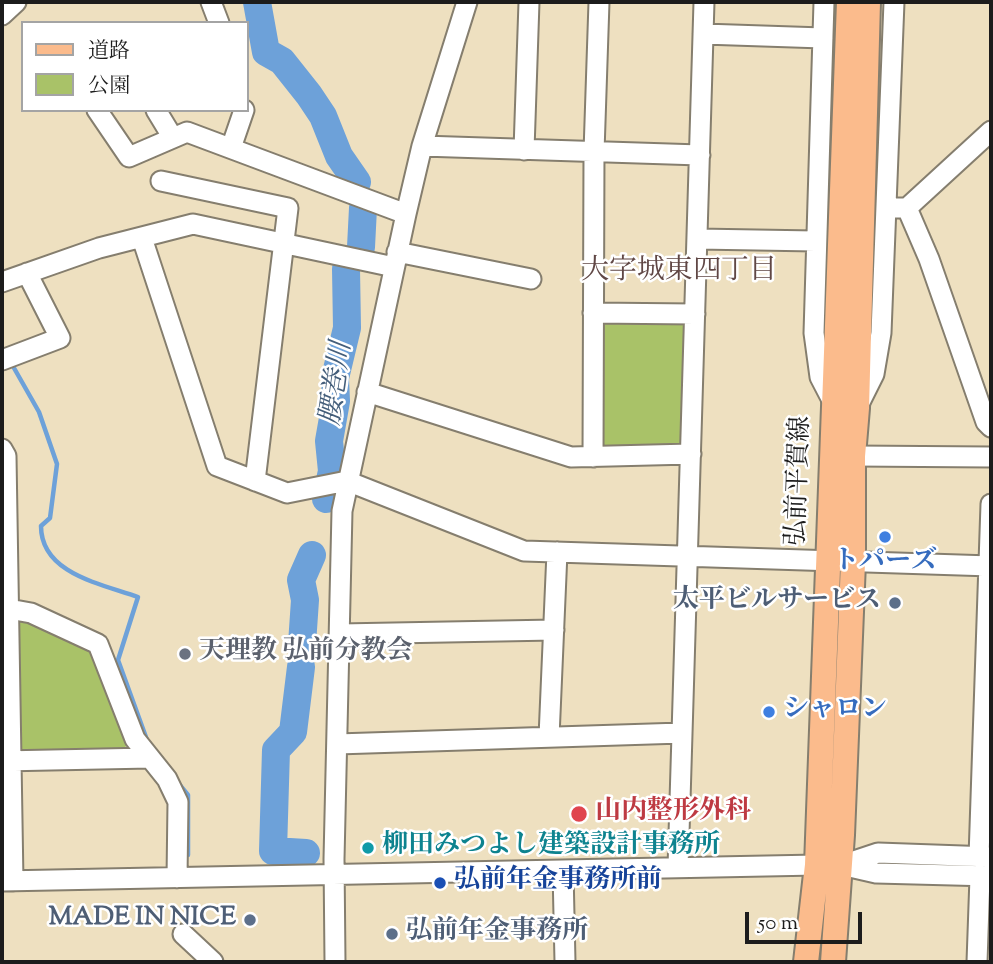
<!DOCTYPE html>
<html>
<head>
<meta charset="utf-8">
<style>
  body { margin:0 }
  #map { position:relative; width:993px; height:964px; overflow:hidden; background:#eee0c0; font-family:"Sorts Mill Goudy","Noto Serif JP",serif }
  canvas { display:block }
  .frame { position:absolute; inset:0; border:4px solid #1c1c1c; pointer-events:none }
  .legend { position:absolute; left:21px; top:21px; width:228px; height:91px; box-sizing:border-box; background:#fff; border:2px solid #a4a4a4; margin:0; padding:9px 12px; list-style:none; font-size:21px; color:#1c1c1c }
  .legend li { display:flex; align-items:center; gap:14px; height:35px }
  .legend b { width:35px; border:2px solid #a4a4a4 }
  .scale { position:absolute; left:745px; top:912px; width:117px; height:32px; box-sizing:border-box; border:4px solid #1c1c1c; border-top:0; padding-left:9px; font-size:21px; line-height:24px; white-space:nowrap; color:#1c1c1c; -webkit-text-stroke:5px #fff; paint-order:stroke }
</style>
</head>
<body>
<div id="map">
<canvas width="993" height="964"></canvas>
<div class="frame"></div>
<ul class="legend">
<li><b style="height:9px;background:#fbbb8c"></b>道路</li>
<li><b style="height:19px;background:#a9c268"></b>公園</li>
</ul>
<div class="scale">50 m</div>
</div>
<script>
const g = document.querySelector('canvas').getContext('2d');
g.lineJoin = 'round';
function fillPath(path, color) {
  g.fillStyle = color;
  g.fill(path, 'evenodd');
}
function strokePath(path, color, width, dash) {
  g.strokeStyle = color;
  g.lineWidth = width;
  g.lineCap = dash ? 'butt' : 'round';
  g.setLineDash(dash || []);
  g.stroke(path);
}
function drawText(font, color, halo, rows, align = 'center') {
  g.font = font + ' "Sorts Mill Goudy","Noto Serif JP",serif';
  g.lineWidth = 5;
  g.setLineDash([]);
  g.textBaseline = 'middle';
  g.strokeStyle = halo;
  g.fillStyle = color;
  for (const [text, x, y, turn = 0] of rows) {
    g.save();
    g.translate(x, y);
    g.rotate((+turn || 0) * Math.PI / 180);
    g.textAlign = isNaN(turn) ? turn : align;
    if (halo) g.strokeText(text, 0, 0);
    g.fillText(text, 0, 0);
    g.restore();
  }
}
fillPath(new Path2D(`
  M605,319l79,2 5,5 -5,118 -4,4 -76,2 -4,-5 1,-119z
  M24,619l70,30 35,93 -8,11 -98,1 -6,-4 -2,-126z`), '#a9c268');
strokePath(new Path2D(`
  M14,368l25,44 18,52 -7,54 -9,8c0,48 61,58 97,71l-20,63 29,80
  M179,784l9,11v60`), '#6da1d9', 4.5);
strokePath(new Path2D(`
  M257,2l9,50 16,9 27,34 14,21 16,40 18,26
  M361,247l2,-39
  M326,499l6,-28 -3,-30 7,-40 -1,-23 12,-50 -1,-59
  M302,644l3,-44 -4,-20 11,-25
  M301,667l-8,65 -17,18 -3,101 33,2`), '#6da1d9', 28);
const minor = new Path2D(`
  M211,2l8,21
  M824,2l-10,331 6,44 13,25
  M2,15l14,-13
  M703,34l120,4
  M97,110l32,47 58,-25 219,82
  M156,110l17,28
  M422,146l278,9
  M231,148l13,-38
  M524,150l5,-148
  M161,181l127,27 -33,273
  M896,208h11l84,-77
  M907,208l22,51 57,163 5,5
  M142,238l75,228 70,27 60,-12 177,70 467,15
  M698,239l117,2
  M397,252l134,27
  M2,282l97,-34 94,-24 201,43
  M593,313l102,1
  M2,360l58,-22 -33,-65
  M367,392l204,65 120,-3
  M858,406l16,-32 7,-41 13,-331
  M2,449l4,7 7,425
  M853,456l138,1
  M593,457l1,-305 5,-150
  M9,609l22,4 67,31 37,95 32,40 11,23 -1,76
  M340,634l214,-4
  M549,737l8,-185
  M337,744l345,-11
  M2,761l148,-3
  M979,857l12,-353
  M842,865l36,-12 113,4
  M678,867l26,-865
  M563,870l2,92
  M2,881l815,-16h24l35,8 115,3
  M183,934l30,28
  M335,962l-1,-103 8,-348 64,-297 16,-68 45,-144
  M977,962l3,-85`);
const major = new Path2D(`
  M806,962l11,-97 32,-863
  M833,962l9,-127 11,-273v-106l4,-48 11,-406`);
strokePath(minor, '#857e6e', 23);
strokePath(major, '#857e6e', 28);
strokePath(minor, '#fff', 19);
strokePath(major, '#fbbb8c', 24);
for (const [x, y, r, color] of [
  [885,537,7,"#3f7fe0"],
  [895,603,7,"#5c6f8a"],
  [185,654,7,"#6b7280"],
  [769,712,7,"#3f7fe0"],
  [579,814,9,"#e0444e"],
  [368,848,7,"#0f9aa8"],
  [440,883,7,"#1a4fb4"],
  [250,920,7,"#5c6f8a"],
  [392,934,7,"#5c6f8a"]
]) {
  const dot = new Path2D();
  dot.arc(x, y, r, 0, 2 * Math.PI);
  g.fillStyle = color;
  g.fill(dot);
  strokePath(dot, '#fff', 2.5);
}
drawText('26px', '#1c1c1c', '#fff', [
  ["弘前平賀線",801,481,-88]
]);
drawText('bold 26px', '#366cbe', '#fff', [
  ["トパーズ",885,564],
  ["シャロン",783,712,"left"]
]);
drawText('bold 26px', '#4e5e75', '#fff', [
  ["太平ビルサービス",881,603],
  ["MADE IN NICE",236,920],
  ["弘前年金事務所",406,934,"left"]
], 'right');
drawText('bold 26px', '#5b616d', '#fff', [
  ["天理教 弘前分教会",199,654]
], 'left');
drawText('bold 26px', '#be3a42', '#fff', [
  ["山内整形外科",595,814]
], 'left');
drawText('bold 26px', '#0d838f', '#fff', [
  ["柳田みつよし建築設計事務所",382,848]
], 'left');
drawText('bold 26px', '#164399', '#fff', [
  ["弘前年金事務所前",454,883]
], 'left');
drawText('28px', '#604745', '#fff', [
  ["大字城東四丁目",679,273]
]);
drawText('italic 28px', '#445e7a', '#fff', [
  ["腰巻川",339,384,-82]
]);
</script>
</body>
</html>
